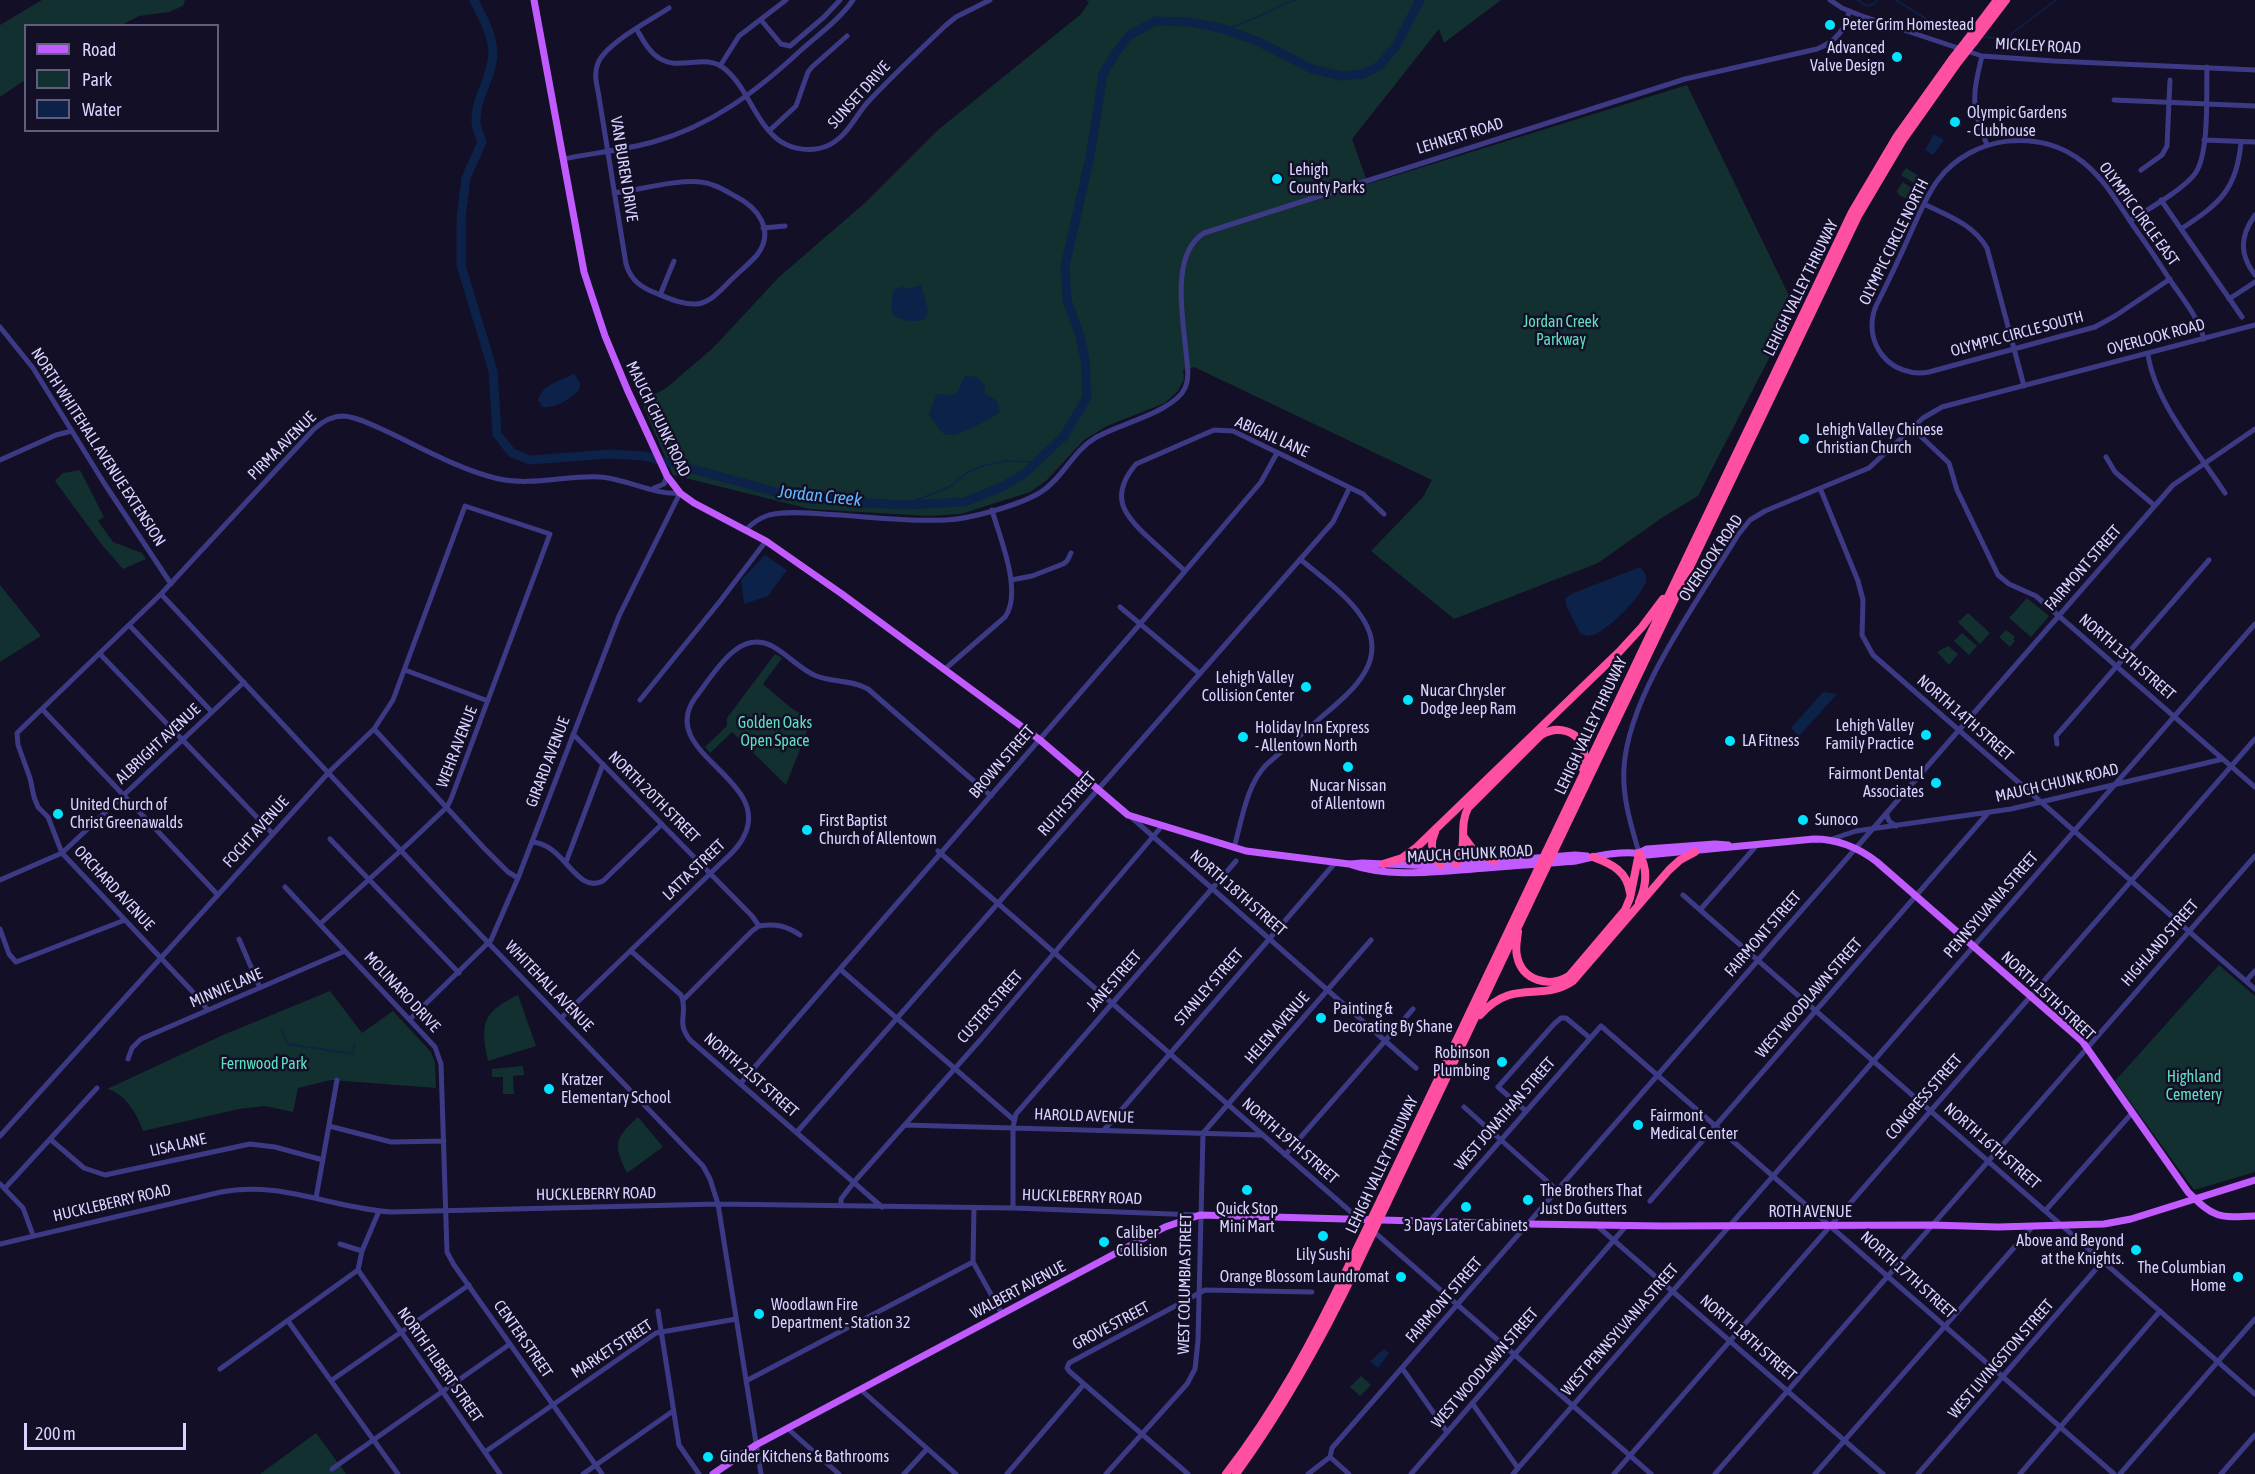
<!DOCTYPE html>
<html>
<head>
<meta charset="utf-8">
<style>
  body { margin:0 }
  #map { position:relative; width:2255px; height:1474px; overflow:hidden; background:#130f26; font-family:"Asap Condensed",sans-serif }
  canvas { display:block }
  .legend { position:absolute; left:24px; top:24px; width:195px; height:108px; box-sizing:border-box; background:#130f26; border:2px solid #625e7d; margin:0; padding:8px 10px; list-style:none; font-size:18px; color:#d9d4ff }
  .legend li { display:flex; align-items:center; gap:12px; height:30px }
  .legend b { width:30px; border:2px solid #625e7d }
  .scale { position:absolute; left:24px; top:1423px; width:162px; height:27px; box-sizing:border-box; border:3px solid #d9d4ff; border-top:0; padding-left:8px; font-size:18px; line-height:21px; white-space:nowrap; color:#d9d4ff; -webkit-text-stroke:4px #130f26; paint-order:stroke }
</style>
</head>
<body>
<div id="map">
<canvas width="2255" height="1474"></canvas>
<ul class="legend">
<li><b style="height:8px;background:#c25bff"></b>Road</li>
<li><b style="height:16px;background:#12302f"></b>Park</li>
<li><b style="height:16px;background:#0c2248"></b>Water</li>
</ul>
<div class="scale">200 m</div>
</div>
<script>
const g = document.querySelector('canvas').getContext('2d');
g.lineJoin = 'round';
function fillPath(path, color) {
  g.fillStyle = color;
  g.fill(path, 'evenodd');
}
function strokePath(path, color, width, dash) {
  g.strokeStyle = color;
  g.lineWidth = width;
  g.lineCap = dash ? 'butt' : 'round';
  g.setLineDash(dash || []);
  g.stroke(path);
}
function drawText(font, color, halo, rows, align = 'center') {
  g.font = font + ' "Asap Condensed",sans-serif';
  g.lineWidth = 5;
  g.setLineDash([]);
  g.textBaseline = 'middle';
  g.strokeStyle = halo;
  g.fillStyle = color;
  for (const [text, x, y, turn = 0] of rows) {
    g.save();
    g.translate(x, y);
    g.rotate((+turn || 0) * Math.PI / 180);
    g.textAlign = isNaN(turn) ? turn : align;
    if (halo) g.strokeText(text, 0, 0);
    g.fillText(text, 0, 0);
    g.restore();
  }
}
fillPath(new Path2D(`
  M42,0h143l-2,6 -14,6 -30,4 -17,9 -96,1 -1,54 -25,17v-72z
  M1086,0h415l-57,43 -5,-14 -87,110 16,45 319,-99 108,223 -97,188 -35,21 -65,46 -144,56 -83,-68 52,-54 9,-17 -238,-113 -11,3 1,9 -6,12 -13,12 -58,23 -23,14 -38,41 -16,11 -69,22 -33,2 -118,-7 -137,-34 -32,-74 24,-12 48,-41 66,-71 87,-75 72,-72 143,-116 8,-12z
  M1906,168l16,10 -5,7 -16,-10z
  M1903,182l13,9 -5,10 -12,-6 -2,-4z
  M80,470l24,47 -6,4 15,21 29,11 4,6 -23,10 -21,-24 -47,-64 8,-8z
  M0,585l41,51 -41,26z
  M2027,598l22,18 -18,21 -22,-19z
  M1968,613l22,20 -10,11 -22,-22z
  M2006,630l9,7 -2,2 2,2 -5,6 -11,-10z
  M1962,633l15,13 -8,9 -15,-14z
  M1948,646l10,8 -9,11 -12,-13z
  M775,654l7,4 -19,26 27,23 21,14 -25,64 -54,-53 -22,21 -5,-6 22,-21v-8z
  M2219,965l36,31v176l-61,18 -79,-109z
  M330,991l32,42 31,-22 38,41 4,10 1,26 -105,-8 -33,8 -5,24 -28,-6 -26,3 -96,22c-6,-17 -17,-37 -36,-42l116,-54z
  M518,995l18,51 -48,15c-8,-37 -6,-49 30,-66z
  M523,1066l1,9 -11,1 1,18h-11v-17h-11v-8z
  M638,1117l25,30 -36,26c-14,-29 -13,-34 11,-56z
  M1361,1376l10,9 -11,11 -10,-9z
  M316,1433l30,41h-86z`), '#12302f');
fillPath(new Path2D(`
  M1934,134l10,6 -11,15 -8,-5z
  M921,285l7,25 -3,9c-12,3 -21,3 -32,-4l-2,-9 3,-16 8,-4 3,3z
  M574,374l6,9 -1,7c-9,9 -24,19 -37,17l-4,-7c5,-16 22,-19 36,-26z
  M965,376l12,1 8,9 -1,7 13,8 3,11c-10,6 -46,30 -57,21 -5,-4 -10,-13 -14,-19l8,-20 14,1 6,-3z
  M765,555l22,15 -19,26 -24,8 -3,-24z
  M1640,567c4,4 6,7 6,13 -1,14 -43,56 -57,56 -1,0 -9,-2 -9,-3l-14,-28v-7l5,-4z
  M1823,692l14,2 -38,42 -8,-8z
  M1384,1349l5,4 -11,15 -8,-7z`), '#0c2248');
strokePath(new Path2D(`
  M1857,0l10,6 7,-2 3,-4
  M1896,0l32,20 37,12
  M1224,29c28,-6 45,-20 71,-29
  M1985,37l20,2 51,-39
  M905,505l46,-19 17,-14 15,-6 22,-5 31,1
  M281,1029l7,15 65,10 1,-10`), '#0c2248', 1.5);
strokePath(new Path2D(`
  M474,0c8,17 18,33 19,52 0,25 -19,47 -17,72 1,6 4,12 6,18l-16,36 -5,41v46l32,106 4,63 15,19 18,7 79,-6 36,2 135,37 70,9 55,3 59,-3 36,-14 25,-15 39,-37 23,-39 -2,-38 -5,-23 -13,-36 -2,-34 25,-109 13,-83 12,-20 15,-19 25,-14 35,1 34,7 35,13 53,27 30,7 21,-2 16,-8 17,-20 24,-46`), '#0c2248', 9);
strokePath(new Path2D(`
  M1830,0l12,8 20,8 120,40 72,5 201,9
  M761,20l20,24 9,2 34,-29 16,-17
  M637,30c6,10 12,22 22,28 21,14 46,-6 66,11 23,19 30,54 55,72 13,9 32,11 47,5 20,-9 27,-28 40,-43 25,-27 52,-52 78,-77l11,-9 34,-17
  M1982,56c-10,41 -11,49 5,89
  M720,66l19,-30 47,-36
  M2114,100l141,6
  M769,131l27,-25 12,-34 4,-5 35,-31
  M2204,140l51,2
  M563,159c30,-6 61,-9 90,-17 58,-16 104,-51 147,-91 18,-16 39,-31 53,-51
  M2141,170l21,-15 5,-9 3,-66
  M614,193c25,-3 64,-14 87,-11 12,1 23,8 34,14 22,11 41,34 22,59 -8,9 -18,17 -26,25 -10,10 -20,22 -34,24 -13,1 -27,-5 -39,-10 -16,-6 -27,-13 -32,-30l-28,-173c-2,-9 -4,-18 0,-28 8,-20 53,-43 71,-55
  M2161,200l81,117
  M1924,204c24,12 49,20 63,44l37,138
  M2255,215c-15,21 -16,39 0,60
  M2130,221c18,-12 51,-30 64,-46 16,-19 12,-82 13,-108
  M763,228l22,-2
  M2181,229c38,-25 56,-39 60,-87
  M2170,279l-55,37 -20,11 -166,45c-39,7 -68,-30 -53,-66 12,-24 24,-49 35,-74 8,-17 15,-36 27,-52 34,-45 103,-53 146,-17 20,16 34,40 48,61 13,18 26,37 38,56 13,19 28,37 34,59
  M660,295l14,-34
  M2229,299l26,-17
  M0,327l33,41 71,115 67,101
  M2148,354c6,47 51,99 77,139
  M1912,428l37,35 8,27 41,85 11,9 27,12 219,191
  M2106,457l9,15 40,34
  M0,460l56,-25 16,-4
  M654,488l10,-4 3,-8
  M1820,488l38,93 5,19 -1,35 11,20 382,334
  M746,530c6,-7 14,-12 23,-15 17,-4 37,-2 54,-1 41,2 82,8 123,6 24,-1 74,-15 95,-28 22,-14 32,-41 54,-54 23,-14 79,-26 90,-50 5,-11 2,-25 1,-36 -3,-34 -16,-98 18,-119l481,-154 132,-30c18,-7 29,-19 32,-38
  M1185,571c-12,-11 -23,-21 -35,-32 -27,-24 -41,-43 -14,-75l78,-34 19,1 130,63 21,20
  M1011,580l21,-4 31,-12 4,-3 4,-8
  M161,594l288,308 254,264 7,13 8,25 43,270
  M1120,607l80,67
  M130,626l82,86
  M100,654l173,180
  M945,669l60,-52c18,-25 -5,-79 -13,-107
  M405,670l83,31
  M640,700l81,-100 45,-59
  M42,709l176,186
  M374,729l110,119 24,24 10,6
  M573,734l179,182 7,10c16,-3 28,0 41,9
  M2057,744l-1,-8 153,-176
  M1886,813l3,8 7,5
  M1131,817l285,251
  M330,839l129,134
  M1829,840l27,-9 155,-22 212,-50
  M532,842c33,2 44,53 71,39l59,-57
  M1234,848c8,-28 12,-62 32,-83 17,-15 35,-30 52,-45 30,-26 73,-57 45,-101 -15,-24 -42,-42 -63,-60
  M938,851l421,368
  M1639,853c-8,-28 -17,-56 -15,-85 4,-74 76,-170 114,-233l12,-15 15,-9 104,-43 54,-50 19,-11 313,-82
  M566,862l37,-98
  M0,880l62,-27 182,-171
  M285,887l150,160 6,17 6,188 7,13 148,209
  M1683,895l572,499
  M1700,910l57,-65
  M0,929l9,25 7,8 109,-42
  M239,939l21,49
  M631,951l50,44c8,18 -6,26 9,45l192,167
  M840,969l174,151
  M2246,981l9,-10
  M683,1000l69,-69 7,-5
  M208,1010l-17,-20 -129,-137 -14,-36 -10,-10 -4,-10 -4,-19 -12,-33 -1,-12 144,-139 153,-165c9,-8 18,-13 29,-13 16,1 33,11 47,17 34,16 69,36 105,45 35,9 71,-3 105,-1 27,2 57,19 80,16
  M561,1018l159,-154c9,-8 19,-17 24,-28 29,-57 -88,-83 -49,-138 18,-22 42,-70 77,-52 15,8 27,22 42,29 18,8 37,4 54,14l123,107
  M410,1019l81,-79 27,-62 101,-262 61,-123
  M128,1059l4,-11 9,-9 204,-88
  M740,1084l400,-460 121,-142 16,-29
  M1464,1107l93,83
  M1526,1111l-28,-24 56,-63 7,-6h5l24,20
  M905,1125l357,10
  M329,1126l62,16 53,-1
  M1104,1130l231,-267
  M797,1132l536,-610 16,-33
  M0,1136l329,-364 45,-43 19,-29 72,-194 85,28 -99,265 -4,8 -38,36 -89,81
  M50,1139l34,29 21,7 145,-31 25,3 48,13
  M1285,1155l128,-146
  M0,1184l23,24 10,27
  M5,1188l92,-100
  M316,1198l21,-118
  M1650,1201l338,-388
  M841,1206v-7l13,-17 128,-144 180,-212
  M974,1207l-1,55 29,52
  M1013,1208v-81l3,-13 220,-253
  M2045,1211l87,-98
  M1430,1221l171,-195 513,448
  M1595,1224l288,250
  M1373,1231l278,243
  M0,1244l221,-52c58,-12 114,17 171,20l326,-8 295,4 185,7
  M340,1244l22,7
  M358,1270l142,204
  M658,1311l21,134 20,29
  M288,1321l110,153
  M1402,1368l45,64
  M220,1369l138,-99 4,-19 17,-40
  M332,1380l137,-95
  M746,1381l227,-119
  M860,1389l96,85
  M1472,1403l46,65
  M787,1428l52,46
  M485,1452l171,-119 80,-14
  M1330,1457l19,17
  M332,1469l178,-125
  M583,1474l90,-63
  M904,1474l23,-25
  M1007,1474l77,-90
  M1106,1474l81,-90 8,-15 3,-28 5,-208 168,-193
  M1188,1474l-119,-103 -2,-3 2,-5 136,-73 107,2
  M1308,1474l22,-17 2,-9 841,-963 82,-56
  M1411,1474l216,-249
  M1513,1474l742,-850
  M1614,1474l641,-735
  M1715,1474l540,-618
  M1815,1474l218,-248
  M1918,1474l185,-213
  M2020,1474l140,-163
  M2120,1474l135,-155
  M2221,1474l34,-39`), '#3d3a85', 5);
strokePath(new Path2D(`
  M534,0l50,272 21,64 22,53 40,87 13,17 14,10 72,38 76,53 198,146 88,75 118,36 103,13c39,14 85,8 125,5 34,-3 68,-5 102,-8 21,-5 50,-12 71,-6l167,-16c24,0 45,9 63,23l205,179 106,151c26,26 30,26 67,24
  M1639,853l8,-4 68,-5 13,1
  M1350,864l12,-1 73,3 140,-11 12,1
  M713,1474l43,-29 409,-218 35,-12 327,9 135,2 270,-1 66,2 106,-3 27,-5 124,-39`), '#c25bff', 7);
strokePath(new Path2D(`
  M1967,40l30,-40
  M1974,42l32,-42
  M1435,832c-6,13 -3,23 6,33
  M1464,837l11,15 19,9
  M1554,851l304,-635 45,-76 56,-79
  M1546,852l306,-640 45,-76 55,-77
  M1639,853c9,16 8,32 0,49
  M1593,857c19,7 34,14 37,36
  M1383,864l19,-6 15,-11 202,-195 23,-25 21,-28
  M1456,864c13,-21 2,-36 12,-56l73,-73c16,-10 38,-5 43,15 1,7 0,13 -1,19
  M1518,932c-1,8 -3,16 -1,24 5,25 33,32 52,20l56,-66 5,-12 9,-45
  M1480,1015c34,-38 61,-12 93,-34l96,-111 11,-10 15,-8
  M1381,1199l157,-330
  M1387,1203l159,-335
  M1226,1474c50,-65 88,-135 123,-209
  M1236,1474c47,-65 85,-133 120,-206`), '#ff4fa3', 8);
strokePath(new Path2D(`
  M1952,59l15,-19
  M1959,61l15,-19
  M1546,868l8,-17
  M1538,869l8,-17
  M1349,1265l32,-66
  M1356,1268l31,-65`), '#ff4fa3', 8);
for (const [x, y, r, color] of [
  [1830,25,6,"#00e5ff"],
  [1897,57,6,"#00e5ff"],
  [1955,122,6,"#00e5ff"],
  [1277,179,6,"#00e5ff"],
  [1804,439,6,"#00e5ff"],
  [1306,687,6,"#00e5ff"],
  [1408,700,6,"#00e5ff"],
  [1926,735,6,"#00e5ff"],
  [1243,737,6,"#00e5ff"],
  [1730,741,6,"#00e5ff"],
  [1348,767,6,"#00e5ff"],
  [1936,783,6,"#00e5ff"],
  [58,814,6,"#00e5ff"],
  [1803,820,6,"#00e5ff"],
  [807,830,6,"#00e5ff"],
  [1321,1018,6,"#00e5ff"],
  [1502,1062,6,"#00e5ff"],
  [549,1089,6,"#00e5ff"],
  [1638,1125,6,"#00e5ff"],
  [1247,1190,6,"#00e5ff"],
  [1528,1200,6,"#00e5ff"],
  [1466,1207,6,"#00e5ff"],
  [1323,1236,6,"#00e5ff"],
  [1104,1242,6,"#00e5ff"],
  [2136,1250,6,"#00e5ff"],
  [1401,1277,6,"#00e5ff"],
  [2238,1277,6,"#00e5ff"],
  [759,1314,6,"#00e5ff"],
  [708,1457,6,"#00e5ff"]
]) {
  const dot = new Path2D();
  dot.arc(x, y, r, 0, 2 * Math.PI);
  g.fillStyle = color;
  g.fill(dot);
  strokePath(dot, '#130f26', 2);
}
drawText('16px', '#d9d4ff', '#130f26', [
  ["Peter Grim Homestead",1842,25],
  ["Advanced",1885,48,"right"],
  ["Valve Design",1885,66,"right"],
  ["Olympic Gardens",1967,113],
  ["- Clubhouse",1967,131],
  ["Lehigh",1289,170],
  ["County Parks",1289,188],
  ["Lehigh Valley Chinese",1816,430],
  ["Christian Church",1816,448],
  ["Lehigh Valley",1294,678,"right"],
  ["Collision Center",1294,696,"right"],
  ["Nucar Chrysler",1420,691],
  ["Dodge Jeep Ram",1420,709],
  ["Lehigh Valley",1914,726,"right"],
  ["Family Practice",1914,744,"right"],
  ["Holiday Inn Express",1255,728],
  ["- Allentown North",1255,746],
  ["LA Fitness",1742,741],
  ["Fairmont Dental",1924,774,"right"],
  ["Associates",1924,792,"right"],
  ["Nucar Nissan",1348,786,"center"],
  ["of Allentown",1348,804,"center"],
  ["United Church of",70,805],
  ["Christ Greenawalds",70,823],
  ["Sunoco",1815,820],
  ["First Baptist",819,821],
  ["Church of Allentown",819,839],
  ["Painting &",1333,1009],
  ["Decorating By Shane",1333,1027],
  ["Robinson",1490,1053,"right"],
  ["Plumbing",1490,1071,"right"],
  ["Kratzer",561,1080],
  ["Elementary School",561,1098],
  ["Fairmont",1650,1116],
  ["Medical Center",1650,1134],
  ["The Brothers That",1540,1191],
  ["Just Do Gutters",1540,1209],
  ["Quick Stop",1247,1209,"center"],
  ["Mini Mart",1247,1227,"center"],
  ["3 Days Later Cabinets",1466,1226,"center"],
  ["Caliber",1116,1233],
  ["Collision",1116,1251],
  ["Above and Beyond",2124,1241,"right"],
  ["at the Knights.",2124,1259,"right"],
  ["Lily Sushi",1323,1255,"center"],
  ["The Columbian",2226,1268,"right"],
  ["Home",2226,1286,"right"],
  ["Orange Blossom Laundromat",1389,1277,"right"],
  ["Woodlawn Fire",771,1305],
  ["Department - Station 32",771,1323],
  ["Ginder Kitchens & Bathrooms",720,1457]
], 'left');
drawText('16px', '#d9d4ff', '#130f26', [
  ["MICKLEY ROAD",2038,46,3],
  ["SUNSET DRIVE",859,95,-48],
  ["LEHNERT ROAD",1460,136,-17],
  ["VAN BUREN DRIVE",624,169,81],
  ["OLYMPIC CIRCLE EAST",2139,214,54],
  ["OLYMPIC CIRCLE NORTH",1894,242,-64],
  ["LEHIGH VALLEY THRUWAY",1801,288,-64],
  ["OLYMPIC CIRCLE SOUTH",2017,334,-15],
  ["OVERLOOK ROAD",2156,337,-15],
  ["MAUCH CHUNK ROAD",658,419,64],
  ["ABIGAIL LANE",1272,437,24],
  ["PIRMA AVENUE",282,446,-45],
  ["NORTH WHITEHALL AVENUE EXTENSION",98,447,57],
  ["OVERLOOK ROAD",1711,558,-56],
  ["FAIRMONT STREET",2083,568,-49],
  ["NORTH 13TH STREET",2127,657,41],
  ["NORTH 14TH STREET",1965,718,41],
  ["LEHIGH VALLEY THRUWAY",1591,726,-65],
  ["ALBRIGHT AVENUE",158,744,-43],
  ["WEHR AVENUE",457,747,-69],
  ["GIRARD AVENUE",548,762,-69],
  ["BROWN STREET",1002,762,-49],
  ["MAUCH CHUNK ROAD",2057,783,-13],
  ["NORTH 20TH STREET",654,797,45],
  ["RUTH STREET",1067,804,-49],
  ["FOCHT AVENUE",256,832,-48],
  ["MAUCH CHUNK ROAD",1470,854,-3],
  ["LATTA STREET",694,870,-44],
  ["ORCHARD AVENUE",114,888,47],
  ["NORTH 18TH STREET",1238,893,41],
  ["PENNSYLVANIA STREET",1991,905,-49],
  ["FAIRMONT STREET",1763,934,-49],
  ["HIGHLAND STREET",2160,943,-49],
  ["JANE STREET",1114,981,-49],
  ["WHITEHALL AVENUE",549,986,46],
  ["STANLEY STREET",1209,987,-49],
  ["MINNIE LANE",226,988,-23],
  ["MOLINARO DRIVE",402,992,47],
  ["NORTH 15TH STREET",2048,996,43],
  ["WEST WOODLAWN STREET",1809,998,-49],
  ["CUSTER STREET",990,1007,-49],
  ["HELEN AVENUE",1277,1028,-49],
  ["NORTH 21ST STREET",751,1075,41],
  ["CONGRESS STREET",1924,1097,-49],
  ["WEST JONATHAN STREET",1505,1114,-49],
  ["HAROLD AVENUE",1084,1116,2],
  ["NORTH 19TH STREET",1290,1141,41],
  ["LISA LANE",178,1145,-13],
  ["NORTH 16TH STREET",1992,1146,41],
  ["LEHIGH VALLEY THRUWAY",1382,1165,-65],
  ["HUCKLEBERRY ROAD",596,1194,-1],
  ["HUCKLEBERRY ROAD",1082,1197,2],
  ["HUCKLEBERRY ROAD",112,1203,-13],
  ["ROTH AVENUE",1810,1212],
  ["NORTH 17TH STREET",1908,1275,42],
  ["WEST COLUMBIA STREET",1185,1284,-89],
  ["WALBERT AVENUE",1018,1290,-28],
  ["FAIRMONT STREET",1444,1300,-49],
  ["GROVE STREET",1111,1326,-28],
  ["WEST PENNSYLVANIA STREET",1620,1330,-49],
  ["NORTH 18TH STREET",1748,1338,41],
  ["CENTER STREET",523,1339,55],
  ["MARKET STREET",612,1349,-33],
  ["WEST LIVINGSTON STREET",2001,1359,-49],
  ["NORTH FILBERT STREET",440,1365,55],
  ["WEST WOODLAWN STREET",1485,1368,-49]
]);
drawText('16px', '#5fe0c0', '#130f26', [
  ["Jordan Creek",1561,322],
  ["Parkway",1561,340],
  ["Golden Oaks",775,723],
  ["Open Space",775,741],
  ["Fernwood Park",264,1064],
  ["Highland",2194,1077],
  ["Cemetery",2194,1095]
]);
drawText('italic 18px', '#62b6ff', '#130f26', [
  ["Jordan Creek",820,496,6]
]);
</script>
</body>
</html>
